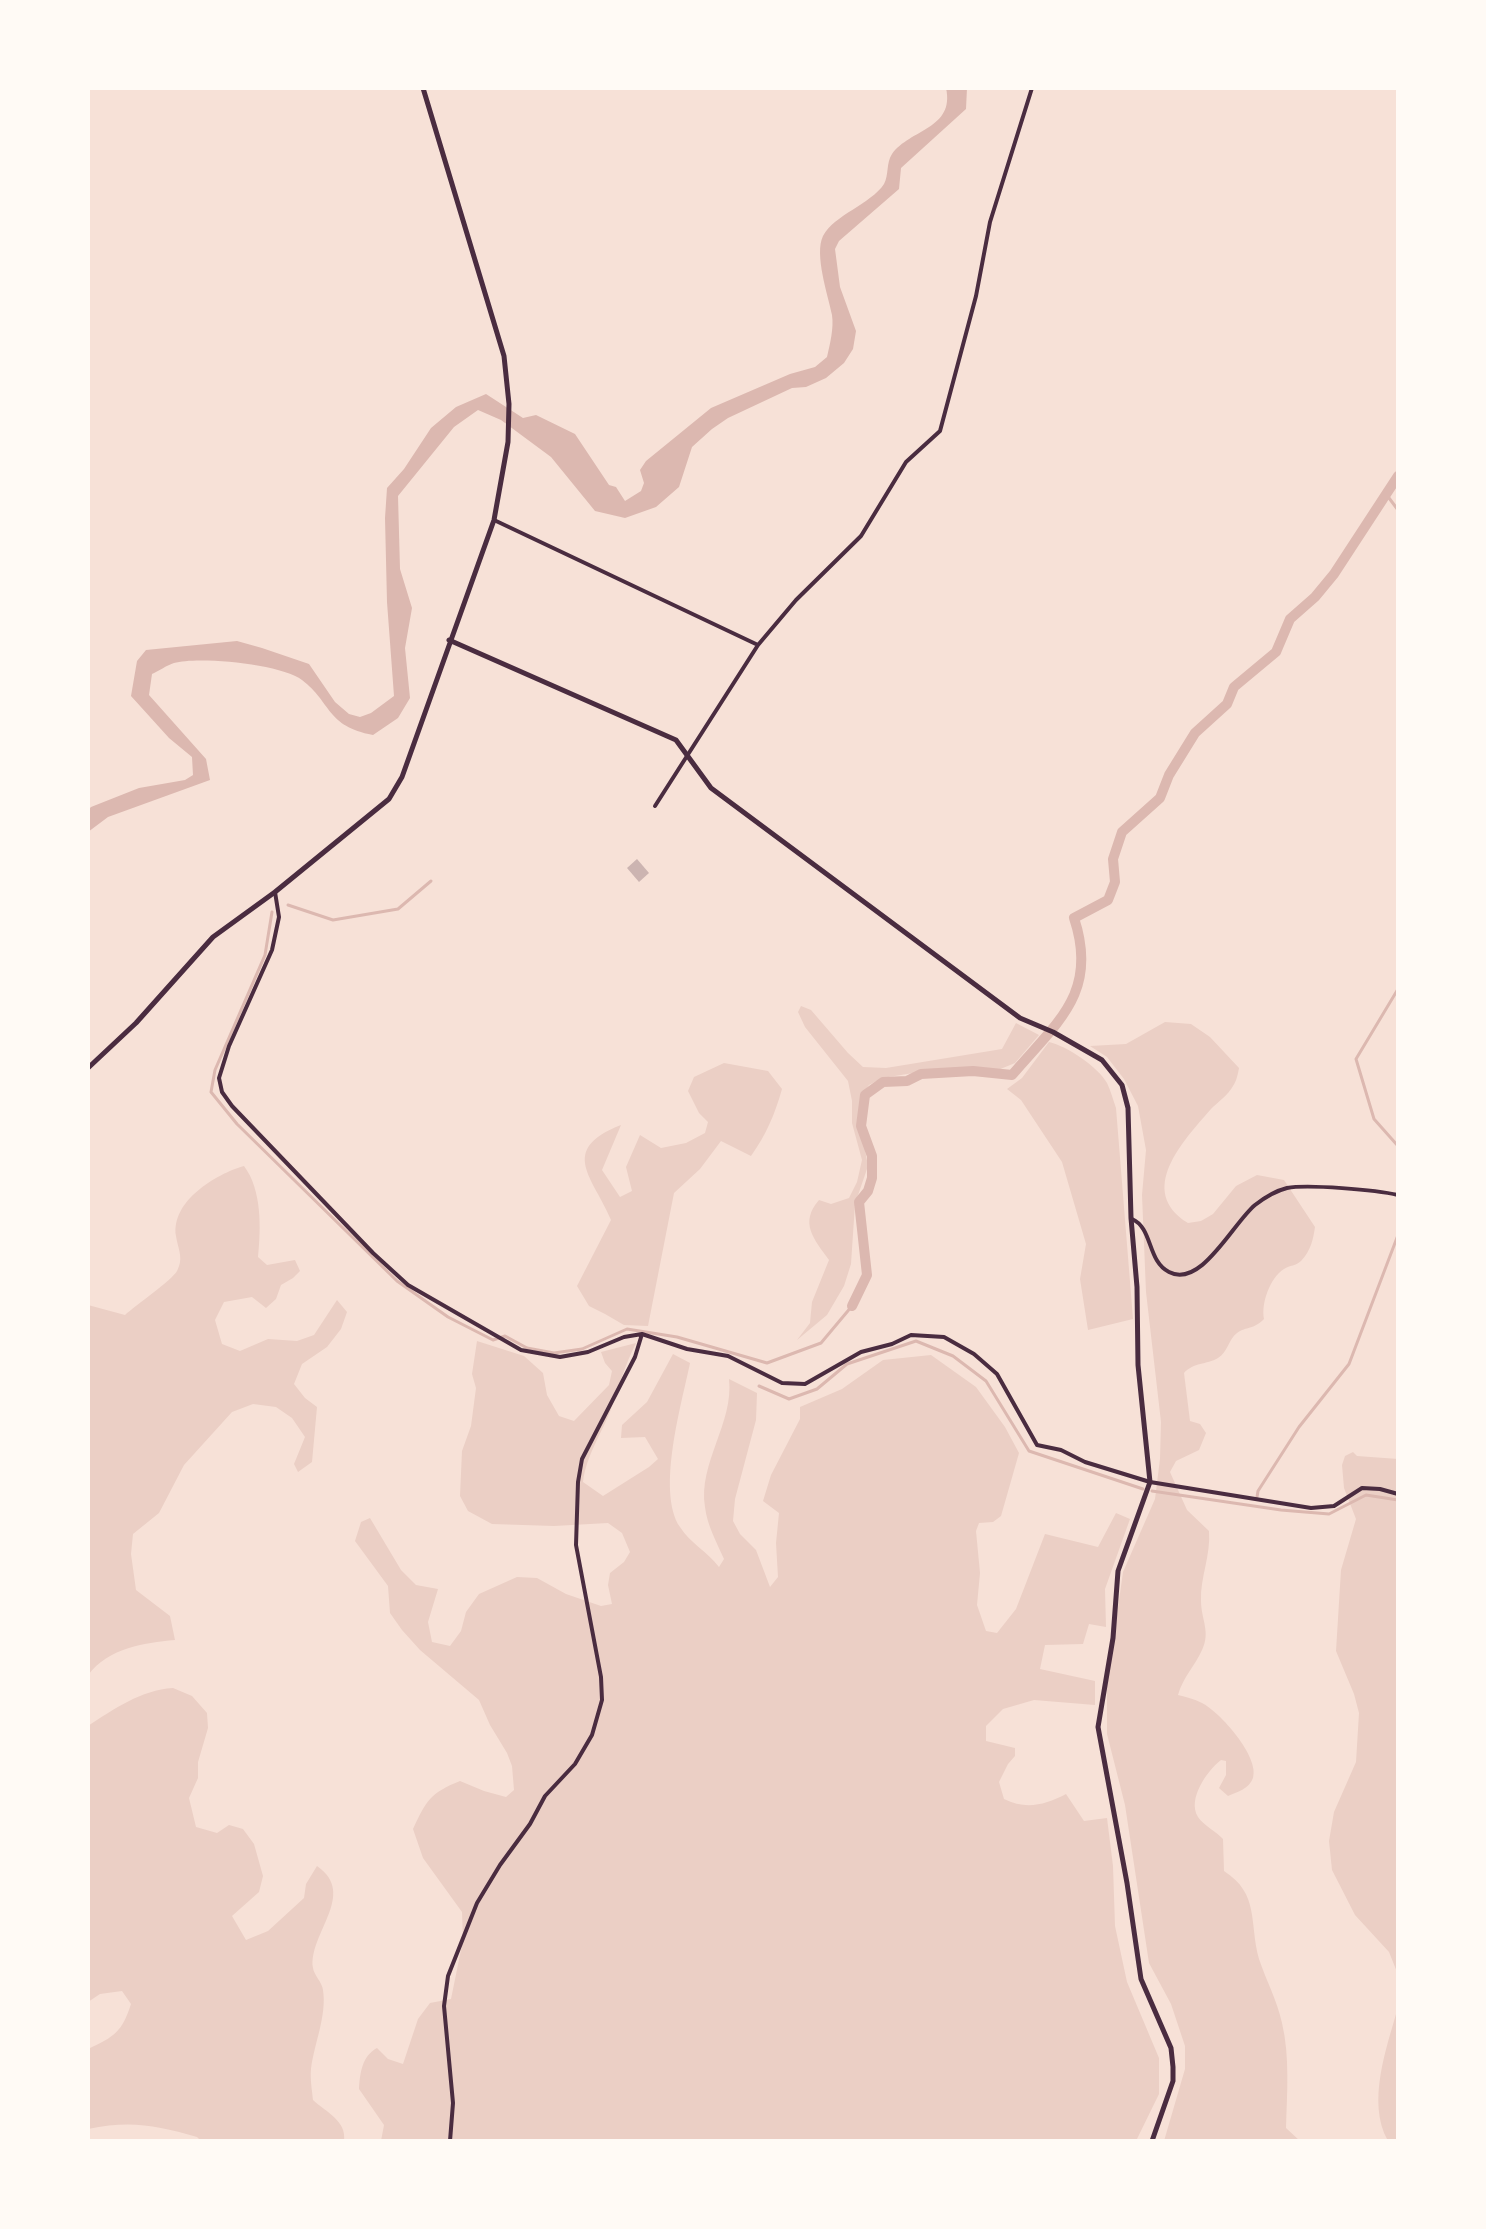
<!DOCTYPE html>
<html>
<head>
<meta charset="utf-8">
<style>
  body { margin:0 }
  #map { position:relative; width:1486px; height:2229px; overflow:hidden; background:#f7e1d7; font-family:"IBM Plex Serif",serif }
  canvas { display:block }
  .frame { position:absolute; inset:0; border:90px solid #fffaf5; pointer-events:none }
</style>
</head>
<body>
<div id="map">
<canvas width="1486" height="2229"></canvas>
<div class="frame"></div>
</div>
<script>
const g = document.querySelector('canvas').getContext('2d');
g.lineJoin = 'round';
function fillPath(path, color) {
  g.fillStyle = color;
  g.fill(path, 'evenodd');
}
function strokePath(path, color, width, dash) {
  g.strokeStyle = color;
  g.lineWidth = width;
  g.lineCap = dash ? 'butt' : 'round';
  g.setLineDash(dash || []);
  g.stroke(path);
}
fillPath(new Path2D(`
  M801,1006l10,4 37,43 15,14 23,1 116,-19 14,-26 23,12 -24,28 -17,7 -53,-2 -63,10 -13,7 -7,10 -3,22 9,49 -13,38 -4,60 -7,22 -17,29 -30,25 13,-17 2,-21 17,-42c-15,-21 -30,-37 -10,-60l12,4 18,-6 8,-16 5,-22 -10,-37v-22l-4,-20 -43,-54 -7,-15z
  M1165,1022l26,2 19,13 29,31c-1,6 -3,14 -6,18 -5,9 -15,16 -22,23 -28,32 -75,82 -23,114l13,-2 12,-7 23,-28 21,-11 27,5 31,47c-2,13 -4,23 -14,34 -5,5 -11,4 -17,8 -14,9 -23,34 -20,50 -11,11 -17,7 -27,14 -9,7 -9,19 -19,25 -12,7 -24,4 -34,15l6,48 10,3 6,9 -7,17 -23,11 -6,11 17,38 22,21c2,24 -9,47 -8,70 0,18 10,31 1,49 -7,16 -19,27 -24,45 8,2 16,4 24,8 18,9 58,54 51,75 -4,11 -16,14 -25,18l-9,-8 7,-13v-14l-5,-1c-14,11 -34,39 -23,57 6,9 18,14 25,22l1,32c36,23 25,52 35,88 7,21 18,41 23,64 8,34 5,70 4,105l14,13h-136l21,-72v-23l-14,-42 -22,-41 -24,-158 -18,-71v-47l16,-115 32,-73 5,-40 1,-37 -15,-130 -4,-97 4,-45 -8,-44 -14,-27 -17,-22 -17,-11 36,-2z
  M1049,1042c18,4 49,25 58,41 4,8 6,17 9,25l17,211 -45,11 -8,-51 6,-35 -24,-82 -41,-62 -14,-11 15,-11z
  M724,1063l44,8 14,18c-7,25 -16,46 -31,67l-30,-15 -21,28 -26,24 -26,133 -24,-1 -19,-11 -16,-8 -12,-20 34,-66c-17,-42 -54,-70 10,-95l-19,45 18,27 12,-6 -6,-24 14,-32 21,13 25,-5 19,-10 3,-11 -9,-9 -11,-22 6,-14z
  M244,1166c18,24 17,62 14,91l9,8 28,-5 5,11 -7,7 -12,7 -5,14 -10,9 -14,-11 -28,5 -9,18 7,24 18,7 28,-12 29,2 17,-6 23,-35 10,12 -6,17 -14,18 -25,17 -8,20 11,14 12,9 -5,55 -14,10 -4,-8 11,-27 -13,-19 -16,-11 -23,-3 -21,8 -48,53 -25,48 -26,21 -2,20 5,36 34,26 5,24c-32,3 -66,8 -87,35v-370l37,10c10,-9 47,-35 52,-44 7,-13 1,-22 -1,-35 -5,-35 40,-62 68,-70z
  M477,1341l47,15 19,17 4,22 12,21 15,5 35,-36 3,-14 -7,-8 -4,-11 35,-9c-11,22 -17,43 -25,66 -9,24 -25,47 -28,73l20,14 46,-29 9,-8 -13,-22 -24,1 1,-13 25,-23 26,-48 17,9c-8,40 -34,128 -10,164 10,16 28,25 39,40l5,-8c-7,-16 -17,-34 -19,-52 -7,-44 29,-84 24,-128l28,14 -1,27 -21,79 -2,22 7,13 16,16 14,37 8,-10 -2,-34 3,-30 -16,-12 8,-26 29,-56v-12l42,-18 41,-29 48,-5 45,32 29,40 14,26 -18,63 -8,6 -14,1 -3,8 4,42 -3,32 9,26 11,2 19,-24 29,-75 53,13 18,-34 14,6 -25,70 1,38 -17,-3 -6,20 -38,1 -5,24 55,12v24l-61,-5 -31,9 -17,17v15l29,7v8l-7,8 -9,18 5,17c22,11 41,6 62,-5l18,27 23,-3 6,48 2,60 12,56 32,76v36l-23,47h-755l3,-16 -25,-36c1,-16 3,-33 18,-41l11,11 15,5 15,-45 12,-16 21,-4 12,-59 -1,-28 -39,-54 -10,-29c13,-28 17,-36 47,-48l24,10 22,6 8,-7 -2,-24 -5,-13 -17,-28 -11,-25 -59,-50 -18,-20 -12,-17 -2,-27 -33,-45 6,-19 9,-4 31,52 15,15 22,4 -10,33 4,20 18,4 11,-15 5,-19 13,-18 38,-17 20,1 29,16 35,12 11,-2 -4,-19 2,-12 14,-11 6,-10 -8,-19 -14,-10 -54,3 -62,-2 -24,-13 -8,-15 2,-45 9,-25 5,-38 -4,-14z
  M1353,1452l4,4 41,3v523l-1,-10 -8,-20 -34,-37 -23,-45 -3,-29 5,-29 22,-50 3,-49 -5,-19 -18,-43 5,-81 15,-51 -12,-31 -2,-23 3,-9z
  M173,1688l19,8 15,17 1,15 -10,34v16l-9,20 7,29 21,6 12,-8 14,4 11,15 9,32 -4,16 -27,24 14,24 22,-9 36,-33 2,-14 11,-18c41,28 -9,68 -4,102 1,7 9,14 10,22 4,26 -9,54 -12,79 -1,10 1,21 2,31 13,12 34,21 31,41h-143l-4,-4c-41,-12 -67,-17 -109,-8v-80c26,-12 34,-17 43,-45l-9,-13 -22,3 -12,8v-276c26,-17 53,-36 85,-38z
  M1398,2007v134h-10c-22,-39 -1,-94 10,-134z`), '#ebcfc5');
fillPath(new Path2D(`
  M946,88h21l-1,21 -65,59 -2,21 -60,52 -4,8 5,38 16,44 -3,18 -9,14 -18,15 -20,9 -14,1 -64,30 -16,11 -20,18 -13,40 -23,20 -31,11 -30,-7 -44,-54 -50,-37 -23,-10 -24,17 -56,69 2,73 12,39 -7,40 5,50 -12,20 -25,17c-47,-9 -41,-32 -71,-55 -20,-16 -104,-24 -128,-17 -7,2 -15,8 -22,11l-3,21 57,64 4,21 -102,37 -20,15v-22l3,-3 48,-19 46,-8 8,-5 -1,-18 -23,-19 -38,-42 6,-35 9,-11 91,-9 25,7 47,16 26,38 14,12 11,3 11,-4 23,-17 -7,-94 -2,-84 2,-30 17,-19 27,-41 25,-21 30,-13 37,24 13,-3 39,19 34,51 7,2 9,14 16,-10 3,-8 -4,-13 6,-9 65,-53 79,-34 25,-7 12,-10c3,-13 7,-29 5,-42 -4,-20 -18,-61 -9,-79 11,-21 48,-32 61,-52 5,-9 2,-21 8,-30 18,-25 63,-25 54,-66z`), '#dcb8b0');
strokePath(new Path2D(`
  M1386,494l12,16
  M288,905l45,15 65,-11 33,-28
  M272,912l-7,43 -50,115 -4,22 26,32 160,157 51,36 45,23 12,-4 22,12 27,5 28,-4 45,-20 50,8 90,26 54,-20 31,-37
  M1398,989l-42,70 18,60 24,27
  M759,1386l30,13 28,-10 30,-25 69,-23 37,15 33,25 43,70 114,38
  M1152,1491l129,19 48,4 37,-19 32,5
  M1257,1497l1,-6 41,-64 50,-63 49,-129`), '#dcb8b0', 3);
strokePath(new Path2D(`
  M852,1306l15,-31 -8,-73 9,-11 4,-13v-22l-11,-30 4,-31 18,-13 24,-1 14,-7 52,-3 39,4c45,-53 87,-82 62,-157l34,-18 7,-18 -2,-23 9,-27 38,-34 9,-23 26,-42 32,-29 7,-17 42,-35 14,-33 25,-22 19,-23 64,-98`), '#dcb8b0', 10);
fillPath(new Path2D(`
  M637,859l12,14 -10,9 -12,-14z`), '#ccb4b1');
strokePath(new Path2D(`
  M494,520l264,125
  M655,806l103,-161 38,-45 65,-64 45,-74 34,-31 36,-135 14,-74 42,-134
  M275,892l4,25 -7,33 -43,96 -10,32 3,14 10,14 141,147 35,32 113,65 39,7 28,-5 36,-15 18,-3 45,15 41,7 54,27 23,1 56,-32 31,-8 19,-9 33,2 30,17 23,20 40,71 24,5 24,12 65,20 161,26 23,-2 28,-18 18,1 18,5
  M1132,1219c21,9 15,42 37,53 32,17 64,-49 86,-67 9,-7 20,-14 32,-17 21,-4 89,2 111,7
  M450,2141l3,-38 -9,-97 4,-30 29,-73 23,-38 30,-41 15,-28 30,-32 17,-29 10,-35 -1,-23 -25,-132 2,-63 4,-23 53,-102 7,-23`), '#4a2c40', 4);
strokePath(new Path2D(`
  M449,640l227,100 35,48 309,230 33,14 49,28 20,25 6,23 3,110 6,69 1,78 12,117 -32,89 -5,67 -15,89 29,156 14,96 30,69 2,19v14l-21,60
  M88,1068l48,-45 77,-86 62,-45 114,-93 13,-22 92,-257 14,-78 1,-38 -5,-48 -81,-268`), '#4a2c40', 5);
</script>
</body>
</html>
